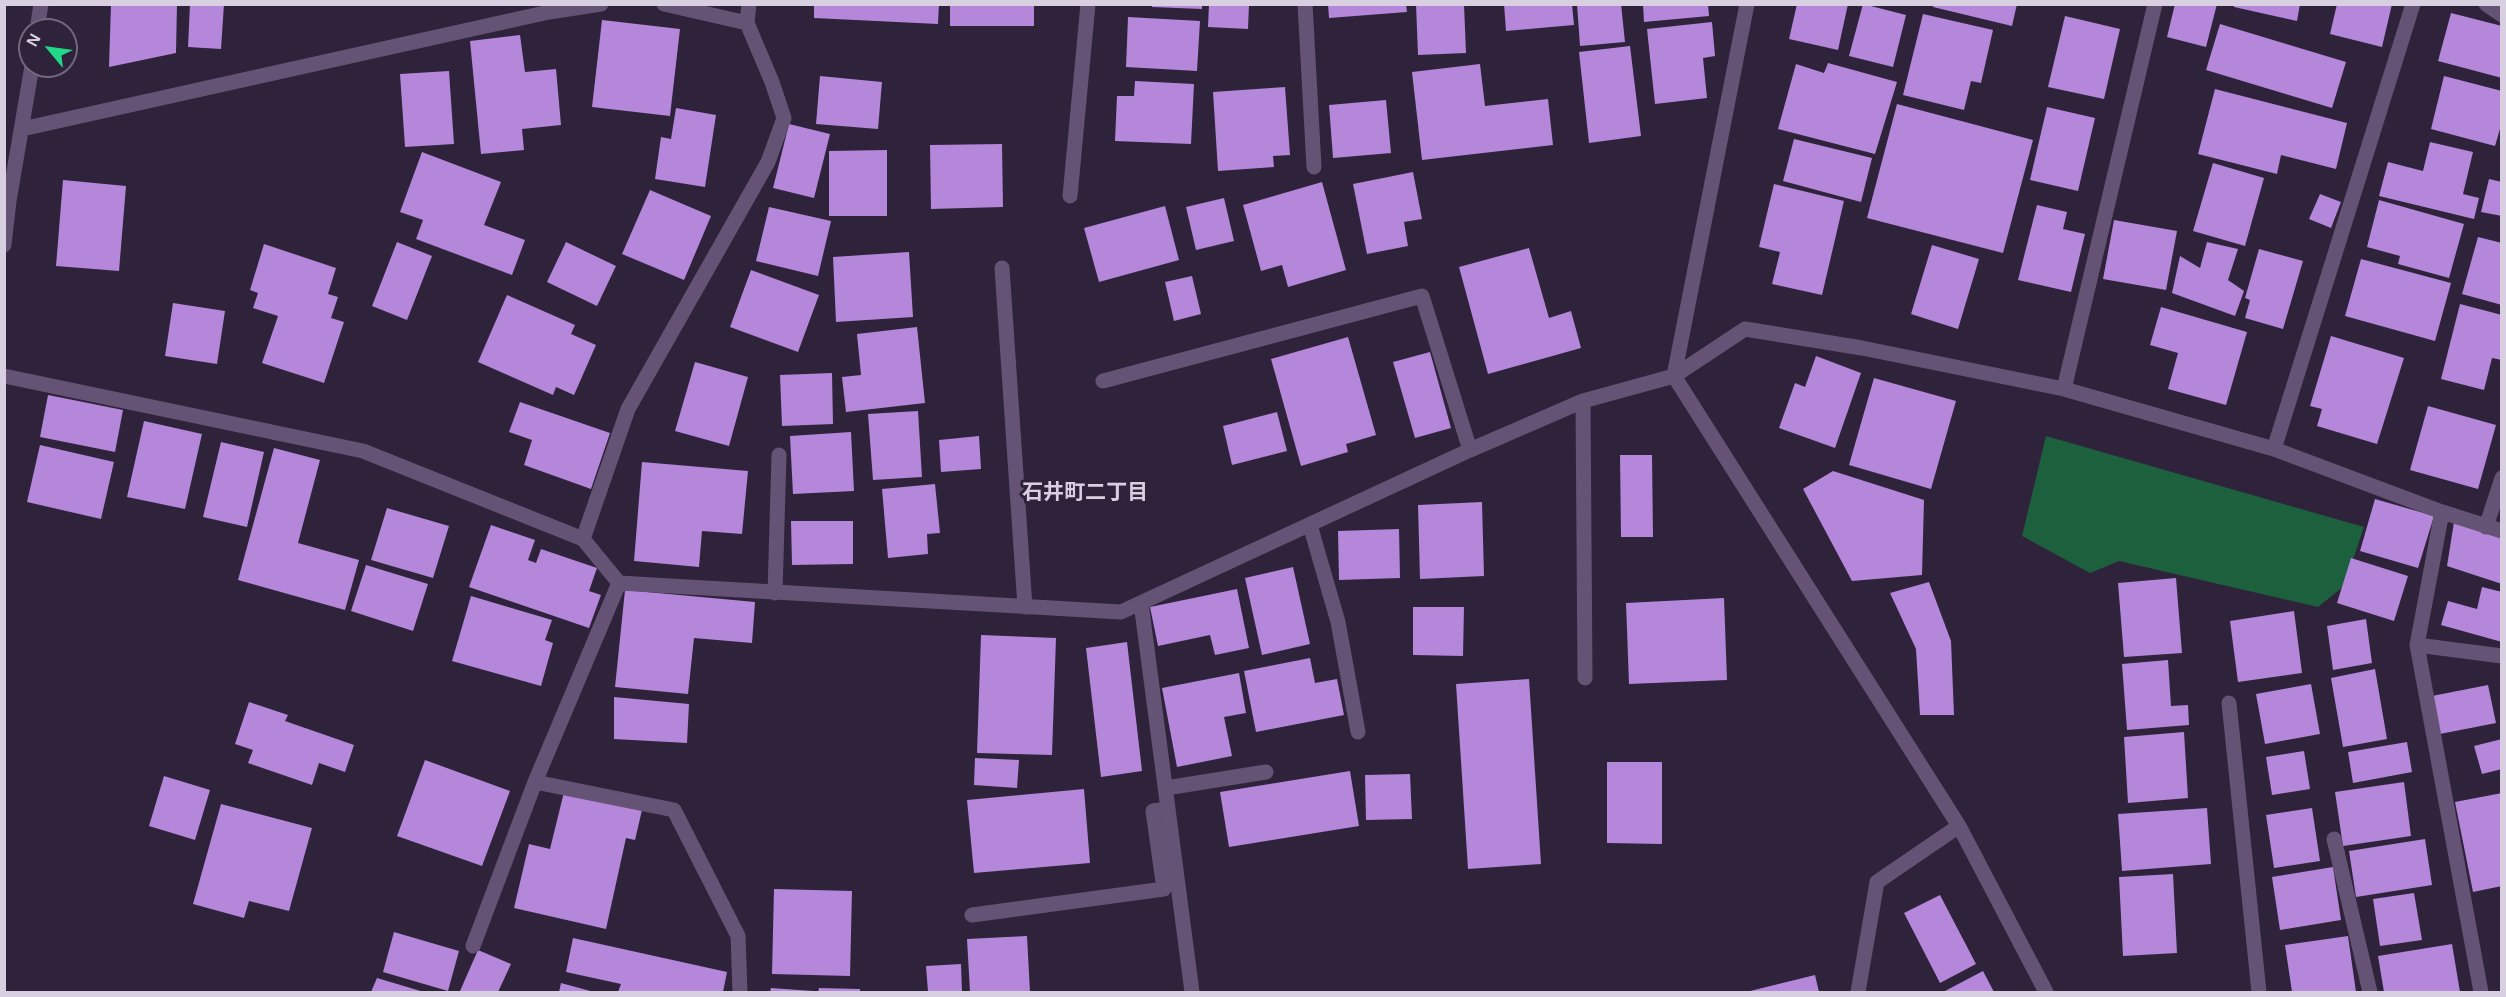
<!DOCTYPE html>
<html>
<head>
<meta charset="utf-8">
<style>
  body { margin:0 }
  #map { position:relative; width:2506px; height:997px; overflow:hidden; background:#2f223b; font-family:Helvetica,sans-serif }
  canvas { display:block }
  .frame { position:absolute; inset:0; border:6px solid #d8d0e0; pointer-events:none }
  .north { position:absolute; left:18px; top:18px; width:60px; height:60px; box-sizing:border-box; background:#2f223b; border:2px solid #73687d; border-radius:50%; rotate:299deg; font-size:16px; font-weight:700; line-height:24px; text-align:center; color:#d8d0e0 }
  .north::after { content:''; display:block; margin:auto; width:21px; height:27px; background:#20d887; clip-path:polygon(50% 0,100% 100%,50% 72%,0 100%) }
</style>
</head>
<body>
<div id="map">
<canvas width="2506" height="997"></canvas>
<div class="frame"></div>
<div class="north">N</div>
</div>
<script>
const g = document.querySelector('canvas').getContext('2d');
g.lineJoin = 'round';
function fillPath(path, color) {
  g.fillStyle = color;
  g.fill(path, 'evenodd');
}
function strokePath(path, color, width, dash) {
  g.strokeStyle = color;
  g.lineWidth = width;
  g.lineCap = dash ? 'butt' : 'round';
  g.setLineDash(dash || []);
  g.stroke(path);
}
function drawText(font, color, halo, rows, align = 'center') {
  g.font = font + ' Helvetica,"Noto Sans JP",sans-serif';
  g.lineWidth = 6;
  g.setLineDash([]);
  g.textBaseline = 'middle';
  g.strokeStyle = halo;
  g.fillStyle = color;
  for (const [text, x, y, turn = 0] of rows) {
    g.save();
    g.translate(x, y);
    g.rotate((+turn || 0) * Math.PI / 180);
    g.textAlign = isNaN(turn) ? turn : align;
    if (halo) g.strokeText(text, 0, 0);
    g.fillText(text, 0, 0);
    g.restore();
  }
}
fillPath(new Path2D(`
  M2046,436l318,91 -20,59 -26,21 -199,-46 -29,12 -68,-37z`), '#1d603e');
fillPath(new Path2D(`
  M111,4h66l-1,49 -67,14z
  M190,4h34l-3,45 -33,-2z
  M814,4h125l-1,20 -124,-6z
  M950,4h84v22h-84z
  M1152,4h50v5l-50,-2z
  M1209,4h40l-1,25 -40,-2z
  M1328,4h78l1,8 -78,6z
  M1416,4h48l2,49 -48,2z
  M1504,4h68l2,21 -68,6z
  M1577,4h44l4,38 -45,4z
  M1643,4h65l1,12 -65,6z
  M1797,4h51l-10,46 -49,-11z
  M1863,4l43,11 -13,52 -44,-11z
  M1934,4h83l-5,22 -79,-19z
  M2175,4h42l-11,43 -39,-10z
  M2234,4h66l-3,17 -63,-14z
  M2337,4h55l-10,43 -52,-13z
  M2451,13l51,13v52l-64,-17z
  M1923,14l70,16 -12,53 -10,-2 -7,29 -61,-15z
  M2065,16l55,13 -16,70 -56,-12z
  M1128,17l72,4 -3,50 -71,-4z
  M602,20l78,9 -10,87 -78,-9z
  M1712,22l3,34 -12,2 4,40 -52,6 -8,-75z
  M2220,24l126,38 -14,46 -126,-38z
  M520,35l5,37 31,-3 5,56 -39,4 2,21 -43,4 -11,-113z
  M1630,46l11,90 -52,7 -10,-91z
  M1828,63l69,19 -22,72 -97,-25 18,-65 28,9z
  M1480,64l5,42 63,-7 5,46 -131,15 -10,-88z
  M449,71l5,73 -49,3 -5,-73z
  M820,76l62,6 -4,47 -62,-5z
  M2444,76l58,15v31l-7,24 -64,-17z
  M1135,81l59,3 -3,60 -76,-3 2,-45h17z
  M1285,87l5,68 -17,1 1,11 -56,4 -5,-79z
  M2215,89l132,34 -11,46 -55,-14 -4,19 -79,-20z
  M1386,100l5,53 -58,5 -4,-53z
  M1897,104l136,36 -30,113 -136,-35z
  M2047,107l48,11 -17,73 -48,-11z
  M676,108l40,7 -11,72 -50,-8 6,-42 10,2z
  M789,124l41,10 -16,64 -41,-10z
  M1794,139l78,19 -11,44 -78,-21z
  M2430,142l43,10 -10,42 16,4 -5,21 -95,-23 9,-34 35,9z
  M1002,144l1,63 -72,2 -1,-64z
  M887,150v66h-58v-65z
  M422,152l79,30 -17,43 41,15 -13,35 -96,-36 7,-19 -23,-8z
  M2213,163l51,15 -19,68 -52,-15z
  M1413,172l9,47 -18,3 4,24 -41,8 -14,-70z
  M2489,179l13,3v34l-21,-4z
  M63,180l63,6 -7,85 -63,-5z
  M1322,182l24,88 -58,17 -6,-22 -21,6 -18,-66z
  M1774,184l70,17 -22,94 -50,-11 8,-32 -21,-5z
  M650,190l61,26 -27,64 -62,-26z
  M2320,194l21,8 -10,26 -22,-9z
  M1224,198l10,43 -38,9 -10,-43z
  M2379,200l85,24 -15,54 -51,-14 2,-8 -33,-9z
  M2037,205l30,7 -4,17 22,5 -14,58 -53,-12z
  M1165,206l14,54 -80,22 -15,-54z
  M769,207l62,14 -13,55 -62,-15z
  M2114,220l63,11 -11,59 -63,-11z
  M2478,237l24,6v62l-40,-11z
  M397,242l35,14 -25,64 -35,-14z
  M566,242l50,24 -19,40 -50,-24z
  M2207,242l31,7 -10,31 16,11 -9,25 -63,-23 8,-37 20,12z
  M264,244l72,24 -8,26 10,3 -7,21 13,4 -20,61 -62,-20 16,-47 -25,-8 5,-15 -8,-3z
  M1932,245l47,14 -21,70 -47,-15z
  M1529,248l20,70 22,-7 10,37 -93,26 -29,-107z
  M2259,249l44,12 -20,68 -38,-11 5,-18 -5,-2z
  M909,252l4,65 -77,5 -3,-65z
  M2361,259l90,24 -16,58 -90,-25z
  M751,270l68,25 -21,57 -68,-25z
  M1192,276l9,38 -27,7 -9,-39z
  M507,295l68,30 -4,9 25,11 -22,50 -18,-8 -3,8 -75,-33z
  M173,303l52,8 -8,53 -52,-8z
  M2460,304l42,11v45l-10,-2 -8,32 -43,-11z
  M2161,307l86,25 -21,73 -58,-16 10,-36 -28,-8z
  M917,327l8,76 -79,9 -4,-35 19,-2 -4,-41z
  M2331,336l73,22 -27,86 -60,-18 5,-17 -12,-3z
  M1348,337l28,98 -30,9 2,8 -47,14 -30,-107z
  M1430,352l21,76 -36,10 -22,-76z
  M1816,356l45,17 -26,75 -56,-20 16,-45 10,4z
  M695,362l53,15 -19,69 -54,-15z
  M832,373l1,51 -51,2 -2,-51z
  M1874,378l82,23 -25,88 -82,-24z
  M48,395l75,15 -8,42 -75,-15z
  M520,402l90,31 -19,56 -67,-24 8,-25 -23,-8z
  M2428,406l68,19 -18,64 -68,-19z
  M918,411l4,66 -49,3 -5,-66z
  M1277,412l10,39 -55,14 -9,-39z
  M144,421l58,13 -17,75 -58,-12z
  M851,432l3,59 -61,3 -3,-58z
  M979,436l2,33 -40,3 -2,-32z
  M221,442l43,10 -17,75 -44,-10z
  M40,445l74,17 -13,57 -74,-17z
  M274,448l46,12 -22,83 61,17 -14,50 -107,-30z
  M1620,455h32l1,82h-32z
  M642,462l106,9 -6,63 -40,-3 -3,36 -65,-6z
  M1833,471l91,29 -2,75 -70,6 -49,-92z
  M935,484l5,49 -13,1 1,20 -40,4 -6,-69z
  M2375,499l59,17 -16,52 -58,-17z
  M1482,502l2,74 -64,3 -2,-74z
  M387,508l62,18 -16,52 -62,-18z
  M791,521h62v43l-61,1z
  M2454,522l48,16v46l-55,-18z
  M491,525l44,15 -7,20 8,3 5,-14 56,19 -8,23 12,4 -12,33 -120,-41z
  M1399,529l1,49 -61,2 -1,-49z
  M2351,558l57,18 -14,45 -57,-18z
  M366,565l62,19 -15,47 -62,-20z
  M1293,567l17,77 -48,11 -17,-77z
  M2176,578l6,75 -58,4 -6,-74z
  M1929,582l22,59 3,74h-34l-4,-66 -26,-56z
  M2482,587l20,5v50l-61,-17 7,-24 29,8z
  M1237,589l12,59 -34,7 -5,-20 -52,11 -8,-39z
  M625,590l130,12 -3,41 -58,-5 -6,56 -73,-7z
  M471,596l81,24 -7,20 8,3 -12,43 -89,-25z
  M1724,598l3,82 -98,4 -3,-81z
  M1413,607h51l-1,49 -50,-1z
  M2294,611l8,62 -64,9 -8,-61z
  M2366,619l6,44 -39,7 -6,-44z
  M981,635l75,3 -4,117 -75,-2z
  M1127,642l15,129 -41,6 -15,-129z
  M1310,658l5,25 22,-4 7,36 -88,17 -12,-61z
  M2168,660l3,46 17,-1 1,20 -62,5 -5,-66z
  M2375,669l12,70 -44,8 -12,-69z
  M1239,673l7,40 -22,4 8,39 -55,11 -15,-79z
  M1529,679l12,185 -73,5 -12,-185z
  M2311,684l9,50 -55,10 -9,-50z
  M2488,685l8,38 -56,11 -8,-38z
  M614,697l75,7 -2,39 -73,-4z
  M249,702l39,13 -3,6 69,24 -9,27 -26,-9 -7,22 -64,-22 5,-13 -18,-6z
  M2184,732l4,66 -60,5 -4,-66z
  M2502,739v30l-20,5 -8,-28z
  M2407,742l5,30 -59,11 -5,-31z
  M2304,751l6,38 -38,6 -6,-38z
  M975,758l44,2 -2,28 -43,-3z
  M425,760l85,31 -28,75 -85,-30z
  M1607,762h55v82l-55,-1z
  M1350,771l9,55 -130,21 -9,-55z
  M1410,774l2,45 -46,1 -1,-45z
  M164,776l46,14 -15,50 -46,-14z
  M2404,782l7,54 -68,10 -8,-54z
  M1084,789l6,74 -116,10 -7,-73z
  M564,792l78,18 -7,30 -9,-2 -20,91 -92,-21 15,-64 21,5z
  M2502,793v93l-29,6 -18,-90z
  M221,804l91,24 -23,83 -40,-10 -5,17 -51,-14z
  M2207,808l4,56 -89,7 -4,-57z
  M2312,808l8,53 -46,7 -8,-53z
  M2425,839l7,46 -76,12 -7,-46z
  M2333,867l8,53 -61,10 -8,-53z
  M2173,874l4,79 -54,3 -4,-79z
  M774,889l78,2 -2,85 -78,-2z
  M2414,893l8,47 -42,6 -7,-47z
  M1940,895l36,69 -36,19 -36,-70z
  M394,932l65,19 -11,40 -65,-19z
  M1027,936l3,56h-60l-3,-53z
  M2348,936l8,56h-64l-7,-47z
  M573,938l154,34 -4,20h-105l3,-8 -55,-12z
  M2452,944l8,48h-76l-6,-36z
  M478,950l33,14 -13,28 -38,-1z
  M961,964l1,28h-34l-2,-26z
  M1983,971l11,21h-48l-1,-1z
  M1815,975l4,17h-73z
  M377,978l47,14h-53z
  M561,983l33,9h-35z
  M771,988l42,3v1h-43z
  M819,988l41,1v3h-42z`), '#b487da');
strokePath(new Path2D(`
  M664,4l83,19
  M1305,4l9,163
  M1747,4l-73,372 285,450 87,166
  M2486,4l16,11
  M37,30l4,-26
  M22,129l527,-117 52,-8
  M1070,196l18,-192
  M4,245l5,-44 23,-135
  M1002,268l23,339
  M4,376l359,75 220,88 36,44 502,29 349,-162 113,-49 91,-25 71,-47 117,19 202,41 210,60 168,63 60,19
  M1103,381l319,-85 48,154
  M2064,389l91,-385
  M1583,401l2,277
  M2274,449l139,-445
  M2442,512l-25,133 64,347
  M1310,525l28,97 20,110
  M2486,527l16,-49
  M583,539l45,-130 140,-247 16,-44 -12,-36 -25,-59 2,-19
  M775,593l4,-138
  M1141,603l51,389
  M2417,645l85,11
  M2229,703l30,289
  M535,782l139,28 64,126 2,56
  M1166,788l100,-16
  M2334,839l36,153
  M972,915l192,-26 -11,-78 15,-2
  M473,946l62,-164 84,-199
  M1858,992l19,-110 82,-56`), '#655375', 15);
drawText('bold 21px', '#d8d0e0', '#2f223b', [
  ["石井町二丁目",1085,493]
]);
</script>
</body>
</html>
